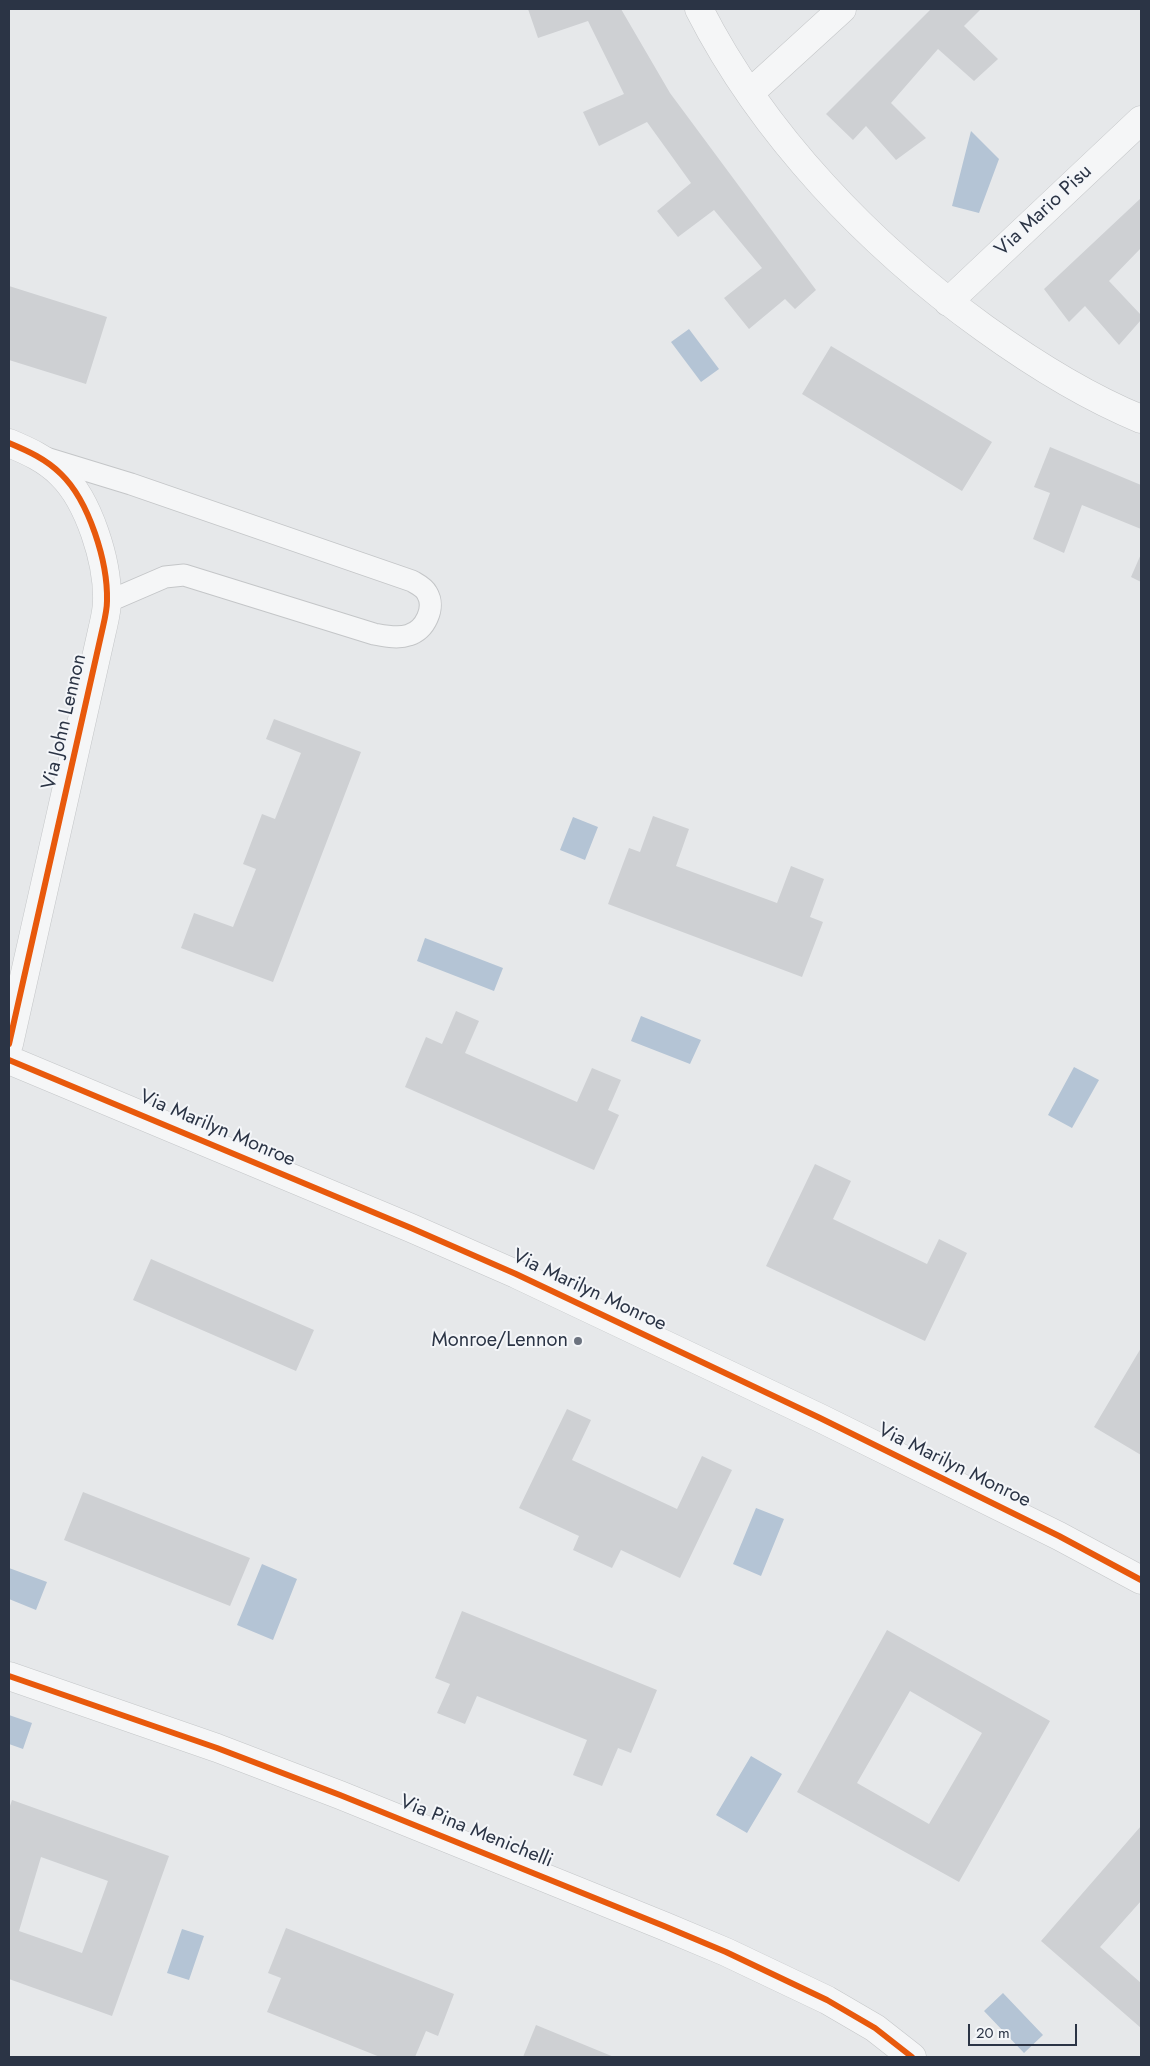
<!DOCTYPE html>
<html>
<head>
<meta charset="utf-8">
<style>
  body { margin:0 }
  #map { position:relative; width:1150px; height:2066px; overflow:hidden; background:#e6e8ea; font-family:Jost,sans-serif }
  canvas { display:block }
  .frame { position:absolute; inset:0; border:10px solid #2b3445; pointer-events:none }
  .scale { position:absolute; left:968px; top:2024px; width:109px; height:22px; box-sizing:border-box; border:2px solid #2b3445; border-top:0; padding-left:6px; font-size:15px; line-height:18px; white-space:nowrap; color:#2b3445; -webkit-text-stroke:4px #f4f6f9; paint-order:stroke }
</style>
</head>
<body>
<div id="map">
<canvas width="1150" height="2066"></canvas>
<div class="frame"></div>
<div class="scale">20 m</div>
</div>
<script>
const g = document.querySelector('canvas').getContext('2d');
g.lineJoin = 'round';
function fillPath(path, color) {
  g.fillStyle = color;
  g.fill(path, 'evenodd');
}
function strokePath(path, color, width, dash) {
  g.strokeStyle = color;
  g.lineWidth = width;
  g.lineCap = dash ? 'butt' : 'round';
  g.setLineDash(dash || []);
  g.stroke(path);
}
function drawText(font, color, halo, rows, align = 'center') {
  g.font = font + ' Jost,sans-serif';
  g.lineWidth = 4;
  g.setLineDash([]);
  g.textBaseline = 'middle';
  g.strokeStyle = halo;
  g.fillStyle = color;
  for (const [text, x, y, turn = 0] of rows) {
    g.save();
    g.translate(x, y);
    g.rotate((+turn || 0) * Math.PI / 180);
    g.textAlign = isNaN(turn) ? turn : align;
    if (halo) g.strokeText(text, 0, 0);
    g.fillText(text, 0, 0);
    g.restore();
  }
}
fillPath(new Path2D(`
  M971,131l28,28 -20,54 -27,-7z
  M689,329l30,40 -18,13 -30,-40z
  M573,817l25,10 -13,33 -25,-10z
  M425,938l78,30 -9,23 -77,-30z
  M641,1016l60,24 -11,24 -59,-23z
  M1074,1067l25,13 -27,48 -24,-13z
  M756,1508l28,11 -23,57 -28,-12z
  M262,1564l35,15 -24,61 -36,-15z
  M9,1568l38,14 -11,28 -27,-11z
  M9,1715l23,8 -9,26 -14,-5z
  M751,1756l31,18 -35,59 -31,-18z
  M182,1929l22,7 -15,44 -22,-7z
  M1003,1993l40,42 -19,18 -40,-42z`), '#b4c4d5');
fillPath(new Path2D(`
  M528,9h93l49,84 146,197 -21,19 -10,-10 -36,30 -25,-31 38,-30 -48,-58 -36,27 -21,-26 34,-28 -44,-61 -48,24 -16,-34 41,-18 -36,-73 -50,17z
  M931,9h50l-17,17 34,33 -24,22 -36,-32 -47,54 35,35 -30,22 -30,-34 -13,14 -27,-26z
  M1141,198v50l-32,33 32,34v5l-22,25 -34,-39 -16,16 -25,-33z
  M9,286l98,31 -21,67 -77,-24z
  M831,346l161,96 -30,49 -160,-97z
  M1050,447l91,38v44l-59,-24 -18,48 -31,-14 17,-46 -16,-6z
  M1141,554v28l-10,-5z
  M274,719l87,33 -88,230 -92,-34 13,-35 39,14 23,-58 -13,-5 19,-50 13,5 26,-66 -35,-14z
  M653,816l36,13 -13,37 101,37 14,-37 33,13 -14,38 13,5 -21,55 -194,-73 21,-56 11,4z
  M456,1011l23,10 -14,32 112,49 15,-34 29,12 -13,30 11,5 -25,55 -189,-83 21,-50 16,7z
  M815,1164l36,17 -18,38 94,45 12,-25 28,14 -42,88 -159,-75z
  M151,1259l163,71 -18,41 -163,-71z
  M1141,1348v107l-47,-28z
  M567,1409l24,11 -19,40 105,49 25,-53 30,14 -52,108 -59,-28 -9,18 -39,-18 6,-14 -60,-28z
  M83,1492l167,66 -20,48 -166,-66z
  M462,1611l195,79 -26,63 -13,-5 -16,38 -29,-11 14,-35 -110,-44 -12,28 -28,-11 13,-29 -15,-6z
  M887,1630l163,91 -91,161 -162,-90zM910,1691l72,42 -53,91 -72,-41z
  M12,1800l157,56 -57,160 -103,-37v-170zM41,1857l67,24 -26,72 -63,-22z
  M1141,1826v75l-41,46 41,36v45l-100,-87z
  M286,1928l168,66 -16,42 -12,-5 -11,26h-35l-113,-45 14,-34 -13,-5z
  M536,2025l78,32h-91z`), '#ced0d3');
const lane = new Path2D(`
  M46,458l85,26 281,97c5,3 12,6 15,12 9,15 -2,37 -18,42 -11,4 -24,1 -35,-1l-190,-59 -19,2 -58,25`);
const street = new Path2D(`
  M699,9c64,126 171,237 285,319 50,36 101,68 157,91
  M751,92l91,-83
  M948,302l193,-182
  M9,443c19,8 37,16 52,31 28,27 47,88 46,127 0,10 -3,21 -5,30l-93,413
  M9,1060l402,168 105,46 304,144 239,118 82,44
  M9,1676l208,72 123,47 324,131 62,26 101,48 48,28 37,29`);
strokePath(lane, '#c4c6c8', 23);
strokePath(street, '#c4c6c8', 29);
strokePath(lane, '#f5f6f7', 21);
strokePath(street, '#f5f6f7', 28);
strokePath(new Path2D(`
  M9,443c19,8 37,16 52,31 28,27 47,88 46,127 0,10 -3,21 -5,30l-93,413
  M9,1060l402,168 105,46 304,144 239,118 82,44
  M9,1676l208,72 123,47 324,131 62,26 101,48 48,28 37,29`), '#e8590c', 6);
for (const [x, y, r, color] of [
  [578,1341,5,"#6c737f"]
]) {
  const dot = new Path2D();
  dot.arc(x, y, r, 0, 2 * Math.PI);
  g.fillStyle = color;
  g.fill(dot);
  strokePath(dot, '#f4f6f9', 2);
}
drawText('20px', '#2b3445', '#f4f6f9', [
  ["Via Mario Pisu",1044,211,-43],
  ["Via John Lennon",65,722,-77],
  ["Via Marilyn Monroe",217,1129,23],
  ["Via Marilyn Monroe",589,1291,25],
  ["Via Marilyn Monroe",954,1466,26],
  ["Via Pina Menichelli",476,1832,22]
]);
drawText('20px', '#2b3445', '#f4f6f9', [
  ["Monroe/Lennon",568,1341]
], 'right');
</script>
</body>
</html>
